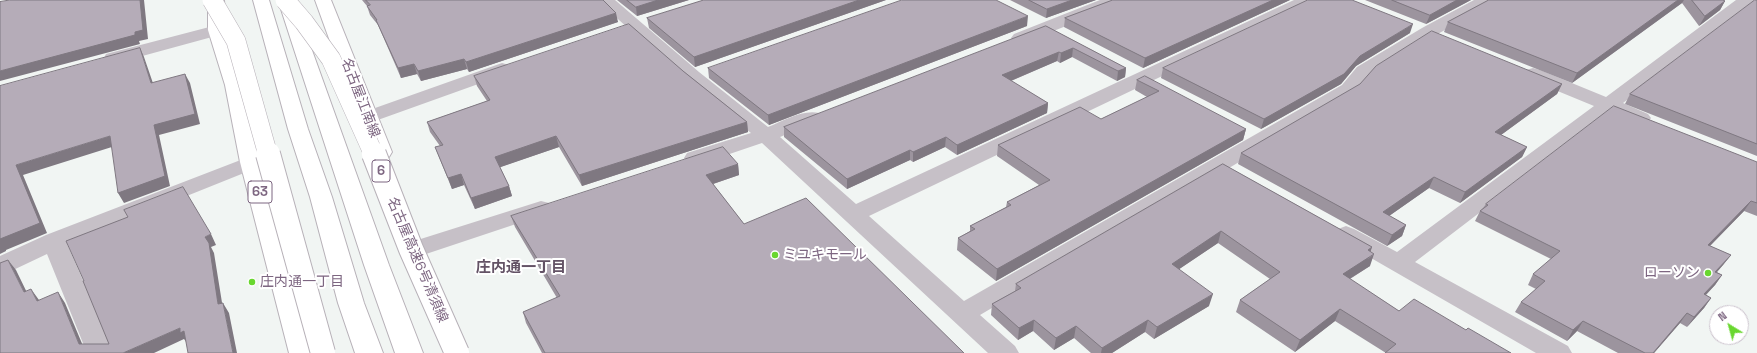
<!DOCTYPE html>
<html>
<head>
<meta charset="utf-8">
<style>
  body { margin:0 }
  #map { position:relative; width:1757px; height:353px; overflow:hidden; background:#f1f5f3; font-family:"Space Grotesk",sans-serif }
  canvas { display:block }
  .north { position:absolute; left:1709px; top:305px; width:40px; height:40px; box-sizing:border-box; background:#fff; border:1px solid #cbc2cd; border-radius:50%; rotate:323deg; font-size:11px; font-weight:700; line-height:16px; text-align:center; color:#7d6681 }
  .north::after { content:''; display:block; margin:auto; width:14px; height:18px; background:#69d72f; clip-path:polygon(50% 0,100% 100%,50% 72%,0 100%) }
</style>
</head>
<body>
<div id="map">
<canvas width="1757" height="353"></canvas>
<div class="north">N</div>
</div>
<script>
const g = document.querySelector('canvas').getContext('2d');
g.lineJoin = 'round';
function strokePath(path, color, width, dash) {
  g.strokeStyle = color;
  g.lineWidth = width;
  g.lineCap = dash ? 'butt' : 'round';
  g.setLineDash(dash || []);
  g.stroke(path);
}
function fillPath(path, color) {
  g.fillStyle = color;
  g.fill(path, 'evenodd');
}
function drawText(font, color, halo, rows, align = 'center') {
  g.font = font + ' "Space Grotesk","Noto Sans JP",sans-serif';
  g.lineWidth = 4;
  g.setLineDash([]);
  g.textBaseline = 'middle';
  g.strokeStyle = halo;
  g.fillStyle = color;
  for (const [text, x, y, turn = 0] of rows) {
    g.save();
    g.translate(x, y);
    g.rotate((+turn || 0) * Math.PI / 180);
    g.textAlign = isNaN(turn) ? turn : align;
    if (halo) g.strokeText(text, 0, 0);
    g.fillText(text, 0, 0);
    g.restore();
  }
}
const primary = new Path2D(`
  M208,0h16l2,30 19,55 17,77 55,191h-28l-49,-191 -15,-77 -17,-55z
  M315,0h16l61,152 -3,5 -8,1 -8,-1 -3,-5z`);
const motorway = new Path2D(`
  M253,0h16l39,129 24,68 32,106 19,50h-28l-17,-50 -28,-106 -22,-68z
  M278,0h16l95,265 34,88h-28l-31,-88z`);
strokePath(primary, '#b8b2b9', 2);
strokePath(motorway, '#b7b1b8', 2);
fillPath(new Path2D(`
  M597,0h18l84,72 69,55c15,-6 35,-18 51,-14l3,4 -3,4 -39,16 76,67 438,-204h21l-2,4 -444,212 95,85 378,-216 15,-18 65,-39 52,-28h20l-2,4 -58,32 -63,39 -15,18 -376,222 35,31 4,7h-31l-226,-210 -59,20 -8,1 -8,-1 -3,-5 3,-5 64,-20 -66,-53z
  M1100,0h23l-2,4 -95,38 -6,1 -6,-1 -3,-4 3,-4z
  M1736,0h19l-2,4 -130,99 25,11 3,4 -3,4c-13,4 -25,-4 -38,-9l-195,149 153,84 4,7h-36l-198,-114 -4,-5 4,-5 8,-3 8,3 43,23 197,-146 -68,-28 -2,-4 2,-4 7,-2 7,2 66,27z
  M217,25l6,1 3,4 -3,4 -110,30 -7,-2 -2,-4 2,-4z
  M502,63l7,2 2,4 -2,4 -134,48 -7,2 -7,-2 -3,-4 3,-4z
  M251,156l8,1 3,5 -3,5 -192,77 48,109h-28l-40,-99 -38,18 -9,2v-18l46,-21z
  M541,201l8,2 3,5 -3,5 -132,44 -9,-2 -3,-6 3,-6z`), '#c6c0c7');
fillPath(primary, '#fff');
fillPath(motorway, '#fff');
const motorwayBridgeFar1 = new Path2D(`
  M212,0l24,41 32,114
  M285,0l19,22 27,37 43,96`);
const motorwayBridge = new Path2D(`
  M268,154l55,199
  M374,154l37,95 46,104`);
strokePath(motorwayBridgeFar1, '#b7b1b8', 20, []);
strokePath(motorwayBridge, '#b7b1b8', 26, []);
strokePath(motorwayBridgeFar1, '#fff', 19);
strokePath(motorwayBridge, '#fff', 24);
fillPath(new Path2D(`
  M362,0h241l15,22 -149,50 -2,-3 -46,12 -4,-7 -16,4 -23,-53 -8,-10 -3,-9z
  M617,0h72l-52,16z
  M704,0h182l-191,67 -46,-39 -2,-10z
  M1010,0h86l-50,18z
  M1113,0h177l-147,68 -79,-41 1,-9z
  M1365,0h106l-45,24z
  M1489,0h234l2,1 -5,9 -21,16 -17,-23 -110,80 -128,-51 4,-10z
  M1757,0v156l-132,-52 5,-10z
  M1027,26l-258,99 -60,-47 -1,-10z
  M1046,26l80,42 -1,9 -8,4 -45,-24 -12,6 -3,-2 -46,20 37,22 -1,10 -90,42 -12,-8 -32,15 -3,-2 -63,29 -63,-52v-10z
  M1410,33l-54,33 -15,18 -80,45 -100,-51 2,-10z
  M683,71l64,51 1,10 -166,54 -23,-39 -59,20 9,19 3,10 -37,13 -11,-24 -12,4 -13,-32 -4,-10 5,-1 -10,-14 -3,-10 60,-21 -10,-15 -3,-10z
  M1137,80l109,49 -3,11 -247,141 -39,-31 1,-12 12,-7v-5l36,-19 1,-5 32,-17 -42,-29 1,-11 103,-26 46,-22 -12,-7z
  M1562,84l-5,10 -56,41 26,12 -5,10 -62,46 -31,-15 -40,28 17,9 -4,11 -15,10 -149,-82 3,-11z
  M1757,162v54l-13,-5 -34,35 21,9 -8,10 -6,7 5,3 -7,10 -9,10 5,3 -7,10 -17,19 -7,-4 -26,30h-36l-41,-22 -10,10 -52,-29 6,-10 15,-13 -8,-4 5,-11 18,-15 -76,-38 5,-10 3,-3 3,-4z
  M738,164l1,11 -26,9 31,40 220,129h-422l-16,-30 -3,-11 34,-14 -42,-71 -4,-11z
  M1223,164l149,83 -2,5v14l-20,13 49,32 67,19 45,23h-125l-51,-32 -40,31 -59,-40 4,-12 30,-21 -52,-36 -39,26 30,37 -55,33 -9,-7 -33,21h-21l-17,-15 -20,12 -21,-19 -15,9 -27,-25 1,-11 23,-13 1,-7z`), '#9c949e');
fillPath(new Path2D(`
  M140,0h4l4,39 -9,2 1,3 -140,37v-10l135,-39z
  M658,0h31l-52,16 -1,-9z
  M859,0h27l-191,67 -1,-10z
  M1072,0h24l-50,18 1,-9z
  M1273,0h17l-147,68 2,-10z
  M1457,0h14l-45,24 4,-9z
  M1678,0h6l-2,3 -110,80 5,-10z
  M1725,1l-5,9 -21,16 6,-10z
  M616,13l2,9 -149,50 -3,-10z
  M1028,16l-1,10 -258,99 -1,-10z
  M1413,24l-3,9 -54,33 -15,18 -80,45 3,-10 96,-63z
  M140,48l4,9 12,35 -5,-9z
  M1073,48l-1,9 -12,6 1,-10z
  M1059,52l-2,9 -56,24 1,-10z
  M464,59l3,10 -46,12 -3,-10z
  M414,64l3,10 -16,4 -3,-10z
  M1126,68l-1,9 -8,4 1,-10z
  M185,74l5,9 10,41 -41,11 11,51 -46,17 -6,-10 36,-68z
  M1562,84l-5,10 -67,49 5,-11z
  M1048,103l-1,10 -90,42v-10z
  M747,122l1,10 -166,54 -3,-11z
  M1246,129l-3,11 -247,141 1,-12z
  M110,136l5,10 -92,29 24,58 -41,17v1l-6,3v-15l16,-74z
  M556,136l3,11 -61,21 -3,-11z
  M946,137l-1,10 -32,15v-10z
  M1527,147l-5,10 -62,46 5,-11z
  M910,150v10l-63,29v-10z
  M738,164l1,11 -32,11 -1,-11z
  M461,174l3,11 -12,4 -4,-11z
  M1434,177l-5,11 -50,35 4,-11z
  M509,186l3,10 -37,13 -4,-11z
  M1751,201l-7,10 -43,44 7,-10z
  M1406,225l-4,11 -15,10 5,-11z
  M1221,231l-3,12 -49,33 3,-12z
  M211,234l5,11 -5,2 3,6 10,62 -6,-11 -13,-67z
  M1372,247l-4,12 6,-5 -4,12 -32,20 5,-12 25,-24z
  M1731,255l-8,10 -15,17 7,-10z
  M8,260l8,10 16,33 -8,-11z
  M1722,275l-7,10 -18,19 7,-10z
  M31,289l8,11 5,11 -7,-10z
  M58,292l7,11 21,50 -7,-9z
  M1213,294l-4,12 -55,33 3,-12z
  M1711,298l-7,10 -17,19 7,-10z
  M223,303l6,10 8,40h-4z
  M1340,309l-5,12 -40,31 5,-12z
  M1687,313l-7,10 -26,30h-1z
  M1034,320l-1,11 -15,9 1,-12z
  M1148,320l-3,12 -33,21h-11l1,-5z
  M1583,321l-6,10 -10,10 6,-11z
  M1076,326l-2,12 -20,12 2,-12z
  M180,328l4,3 3,12 -3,-4 -30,14h-31z`), '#7f7881');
const building = new Path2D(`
  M10,0h130l3,30 -8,2v3l-135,36v-69z
  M366,0h237l13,13 -150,49 -2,-3 -46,12 -4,-7 -16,4 -22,-48h1l-10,-14 3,-1z
  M627,0h31l-22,7z
  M704,0h155l-165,57 -47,-39z
  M902,0h94l32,16 -260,99 -60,-47z
  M1029,0h43l-25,9z
  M1113,0h160l-128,58 -80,-40z
  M1308,0h44l61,24 -53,32 -16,18 -80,45 -101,-51z
  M1392,0h65l-27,15z
  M1489,0h189l-101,73 -129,-51z
  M1692,0h31l2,1 -20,15z
  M1755,0h2v144l-127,-50z
  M629,24l54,47 64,51 -168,53 -23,-39 -61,21 14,29 -38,12 -10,-24 -13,4 -13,-31 8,-2 -16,-23 63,-22 -16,-24z
  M1046,26l80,42 -8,3 -45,-23 -12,5 -2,-1 -57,23 46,28 -91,42 -11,-8 -33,15 -3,-2 -63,29 -63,-52z
  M1432,31l130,53 -67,48 32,15 -62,45 -31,-15 -51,35 23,13 -14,10 -151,-82 119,-69 16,-18z
  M140,48l11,35 34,-9 10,40 -41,11 11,51 -47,17 -8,-57 -94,29 24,58 -40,16v-153z
  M1145,76l101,53 -249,140 -39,-31 17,-9 -5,-3 41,-21 -4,-3 43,-22 -52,-35 82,-38 21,12 58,-28 -22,-11z
  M1614,106l143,56v41l-6,-2 -43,44 23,10 -16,17 7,3 -18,19 7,4 -17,19 -7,-4 -34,40h-8l-62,-32 -10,9 -52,-28 24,-21 -12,-7 27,-23 -80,-40 8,-6 -2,-1z
  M723,147l15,17 -32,11 38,49 62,-26 158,155h-419l-22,-41 37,-16 -49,-80z
  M1223,164l149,83 -4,3 6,4 -31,20 56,37 15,-12 52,31 2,-2 43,25h-126l11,-9 -56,-35 -40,31 -60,-40 40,-28 -59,-41 -49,33 41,30 -56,33 -9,-7 -46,28 -26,-22 -20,12 -22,-18 -15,8 -27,-24 29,-16 -5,-4z
  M183,187l28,47 -6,3 4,6 9,61 5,-1 10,50h-45l-4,-22 -4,2v-5l-57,25h-123v-90l8,-3 16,32 7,-3 6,12 21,-9 21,52h30l-26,-63h1l-18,-40 62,-24 -4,-7z`);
fillPath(building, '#b5acb8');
strokePath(building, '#7f7881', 1);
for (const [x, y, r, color] of [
  [775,255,4,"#69d72f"],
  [1708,273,4,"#69d72f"],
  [252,282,4,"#69d72f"]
]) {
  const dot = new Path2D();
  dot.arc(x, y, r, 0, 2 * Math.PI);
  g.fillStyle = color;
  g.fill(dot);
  strokePath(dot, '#fff', 1.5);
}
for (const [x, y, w] of [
  [381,171,18],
  [260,192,24]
]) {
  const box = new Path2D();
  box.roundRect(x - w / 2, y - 11, w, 22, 3);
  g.fillStyle = '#fff';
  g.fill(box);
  strokePath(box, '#7d6681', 1);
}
drawText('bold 13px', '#7d6681', null, [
  ["6",381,171],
  ["63",260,192]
]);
drawText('14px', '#7d6681', '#fff', [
  ["名古屋江南線",360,98,69],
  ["名古屋高速6号清須線",417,260,67]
]);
drawText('14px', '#7d6681', '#fff', [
  ["ミユキモール",783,255],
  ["ローソン",1700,273,"right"],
  ["庄内通一丁目",260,282]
], 'left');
drawText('bold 15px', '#645366', '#fff', [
  ["庄内通一丁目",521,268]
]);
</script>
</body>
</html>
